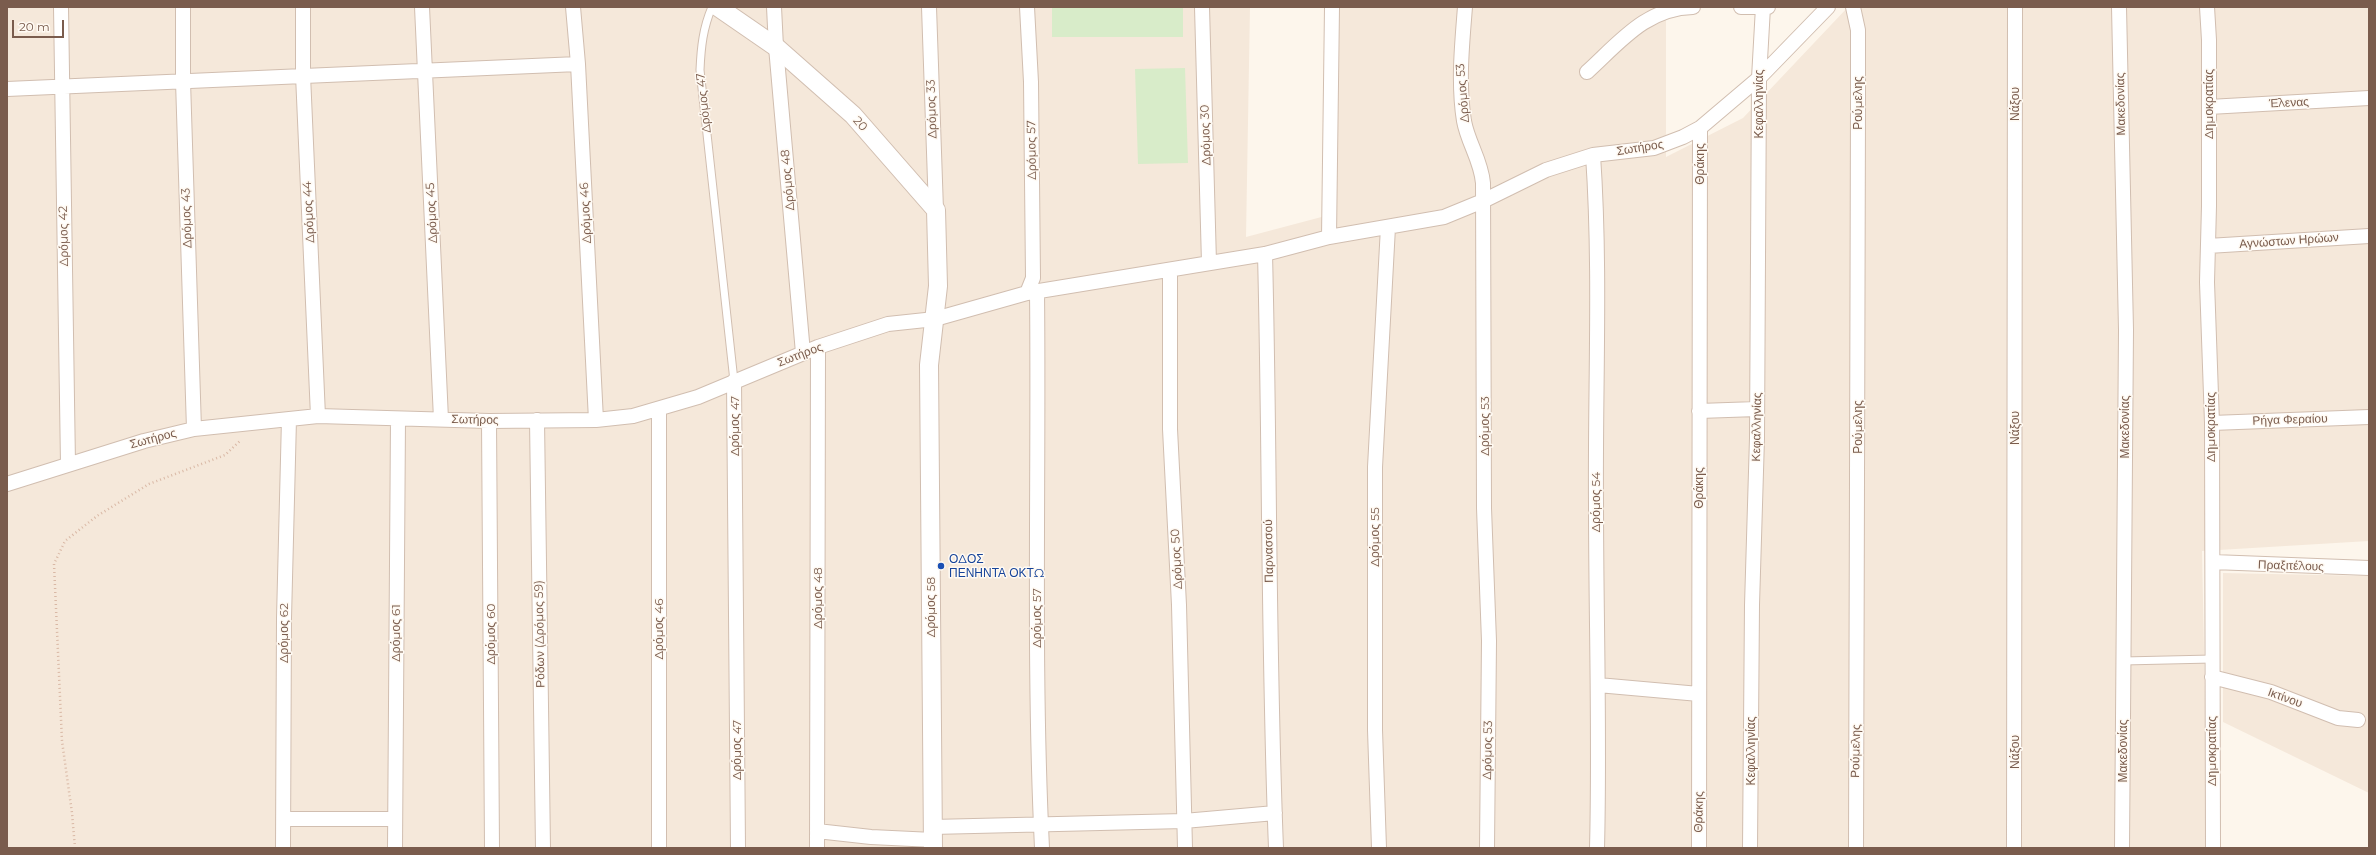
<!DOCTYPE html>
<html>
<head>
<meta charset="utf-8">
<style>
  body { margin:0 }
  #map { position:relative; width:2376px; height:855px; overflow:hidden; background:#fdf6ec; font-family:Montserrat,sans-serif }
  canvas { display:block }
  .frame { position:absolute; inset:0; border:8px solid #7a5c4d; pointer-events:none }
  .scale { position:absolute; left:12px; top:20px; width:52px; height:18px; box-sizing:border-box; border:2px solid #7a5c4d; border-top:0; padding-left:5px; font-size:12px; line-height:14px; white-space:nowrap; color:#7a5c4d; -webkit-text-stroke:3px #fffaf3; paint-order:stroke }
</style>
</head>
<body>
<div id="map">
<canvas width="2376" height="855"></canvas>
<div class="frame"></div>
<div class="scale">20 m</div>
</div>
<script>
const g = document.querySelector('canvas').getContext('2d');
g.lineJoin = 'round';
function fillPath(path, color) {
  g.fillStyle = color;
  g.fill(path, 'evenodd');
}
function strokePath(path, color, width, dash) {
  g.strokeStyle = color;
  g.lineWidth = width;
  g.lineCap = dash ? 'butt' : 'round';
  g.setLineDash(dash || []);
  g.stroke(path);
}
function drawText(font, color, halo, rows, align = 'center') {
  g.font = font + ' Montserrat,sans-serif';
  g.lineWidth = 3;
  g.setLineDash([]);
  g.textBaseline = 'middle';
  g.strokeStyle = halo;
  g.fillStyle = color;
  for (const [text, x, y, turn = 0] of rows) {
    g.save();
    g.translate(x, y);
    g.rotate((+turn || 0) * Math.PI / 180);
    g.textAlign = isNaN(turn) ? turn : align;
    if (halo) g.strokeText(text, 0, 0);
    g.fillText(text, 0, 0);
    g.restore();
  }
}
fillPath(new Path2D(`
  M7,7h1243l-4,230 83,-22 5,-208h332v150l77,-39 105,-111h521v534l-167,10 6,297h-2201z
  M2223,573l146,3v217l-146,-71z`), '#f5e8da');
fillPath(new Path2D(`
  M1052,7h131v30h-131z
  M1185,68l3,95 -50,1 -3,-95z`), '#d8ecc9');
const service = new Path2D(`
  M712,7c-9,21 -11,40 -12,63l34,311
  M2123,661l89,-2`);
const minor = new Path2D(`
  M61,7l7,457
  M183,7v74l11,348
  M303,7v68l15,341
  M422,7l19,412
  M573,7l5,57 18,356
  M774,7l2,40 27,306
  M929,7l7,203
  M1027,7l4,75 2,196 -6,15
  M1202,7l7,256
  M1465,7c-3,38 -7,76 -1,114 4,22 17,39 19,62l1,325 5,133 -2,207
  M1741,7h27
  M1853,7l5,23v76l-2,742
  M2119,7l7,323 -4,518
  M2207,7l2,33v166l-2,76 5,141 1,425
  M1587,72c33,-30 59,-64 106,-65
  M7,89l571,-25
  M2209,107l160,-9
  M1593,155c8,116 2,233 3,348 0,115 4,230 1,345
  M1329,237l3,-230
  M2208,246l161,-10
  M1265,254c5,198 3,396 11,594
  M1170,270v159l9,176 6,243
  M1037,291c2,186 -4,372 5,557
  M734,381l4,467
  M1699,411l58,-2
  M537,420l6,428
  M489,421l3,427
  M2212,423l157,-6
  M7,484l137,-43 50,-12 124,-13 171,5 107,-1 37,-4 65,-19 120,-50 70,-23 47,-5 92,-26 238,-39 64,-17 115,-20 39,-16 63,-31 47,-15 61,-7 29,-11 17,-9 59,-50 69,-71
  M2213,562l156,6
  M2212,677l59,15 67,26 20,2
  M1598,685l101,9
  M284,819h111
  M932,827l252,-6 91,-8
  M817,831l54,6 62,3
  M283,848l1,-230 5,-199
  M395,848l3,-429
  M659,848v-439
  M817,848l1,-501
  M1379,848l-4,-118v-263l13,-240
  M1699,848l1,-720
  M1750,848l2,-243 5,-167 2,-360 4,-71
  M2014,848l1,-841`);
const tertiary = new Path2D(`
  M718,7l58,40 77,68 83,95 2,76 -9,79 4,483`);
strokePath(service, '#d1beb0', 9);
strokePath(minor, '#d1beb0', 16);
strokePath(tertiary, '#d1beb0', 20);
strokePath(new Path2D(`
  M75,848l-3,-35 -10,-72 -8,-177 11,-23 32,-25 52,-32 76,-29 16,-15`), '#d9b8a5', 2.5, [1, 3]);
strokePath(service, '#fff', 7);
strokePath(minor, '#fff', 14);
strokePath(tertiary, '#fff', 18);
for (const [x, y, r, color] of [
  [941,566,4,"#1a4fb4"]
]) {
  const dot = new Path2D();
  dot.arc(x, y, r, 0, 2 * Math.PI);
  g.fillStyle = color;
  g.fill(dot);
  strokePath(dot, '#fffaf3', 1.5);
}
drawText('12px', '#7a5c4d', '#fffaf3', [
  ["Δρόμος 53",1463,93,-95],
  ["Δρόμος 47",704,103,-96],
  ["Ρούμελης",1858,103,-90],
  ["Έλενας",2289,103,-3],
  ["Κεφαλληνίας",1759,104,-90],
  ["Νάξου",2015,104,-90],
  ["Μακεδονίας",2121,104,-91],
  ["Δημοκρατίας",2209,104,-90],
  ["Δρόμος 33",932,109,-92],
  ["20",860,124,50],
  ["Δρόμος 30",1206,135,-92],
  ["Σωτήρος",1640,148,-9],
  ["Δρόμος 57",1032,150,-91],
  ["Θράκης",1700,164,-90],
  ["Δρόμος 48",788,180,-95],
  ["Δρόμος 44",309,212,-93],
  ["Δρόμος 45",432,213,-93],
  ["Δρόμος 46",586,213,-93],
  ["Δρόμος 43",187,218,-92],
  ["Δρόμος 42",64,236,-91],
  ["Αγνώστων Ηρώων",2289,241,-4],
  ["Σωτήρος",800,355,-21],
  ["Σωτήρος",475,420,1],
  ["Ρήγα Φεραίου",2290,420,-2],
  ["Δρόμος 47",735,426,-90],
  ["Δρόμος 53",1485,426,-90],
  ["Κεφαλληνίας",1757,427,-89],
  ["Ρούμελης",1858,427,-90],
  ["Μακεδονίας",2125,427,-90],
  ["Δημοκρατίας",2211,427,-90],
  ["Νάξου",2015,428,-90],
  ["Σωτήρος",153,439,-15],
  ["Θράκης",1699,488,-90],
  ["Δρόμος 54",1596,502,-90],
  ["Δρόμος 55",1375,537,-90],
  ["Παρνασσού",1269,551,-91],
  ["Δρόμος 50",1177,559,-93],
  ["Πραξιτέλους",2291,566,2],
  ["Δρόμος 48",818,598,-90],
  ["Δρόμος 58",931,607,-90],
  ["Δρόμος 57",1037,618,-90],
  ["Δρόμος 46",659,629,-90],
  ["Δρόμος 62",284,633,-90],
  ["Δρόμος 61",396,633,-90],
  ["Δρόμος 60",491,634,-90],
  ["Ρόδων (Δρόμος 59)",540,634,-91],
  ["Ικτίνου",2285,698,20],
  ["Δρόμος 47",737,750,-90],
  ["Δρόμος 53",1488,750,-89],
  ["Κεφαλληνίας",1751,751,-90],
  ["Ρούμελης",1856,751,-89],
  ["Μακεδονίας",2123,751,-90],
  ["Δημοκρατίας",2212,751,-90],
  ["Νάξου",2015,752,-90],
  ["Θράκης",1699,812,-89]
]);
drawText('12px', '#164399', '#fffaf3', [
  ["ΟΔΟΣ",949,559],
  ["ΠΕΝΗΝΤΑ ΟΚΤΩ",949,573]
], 'left');
</script>
</body>
</html>
